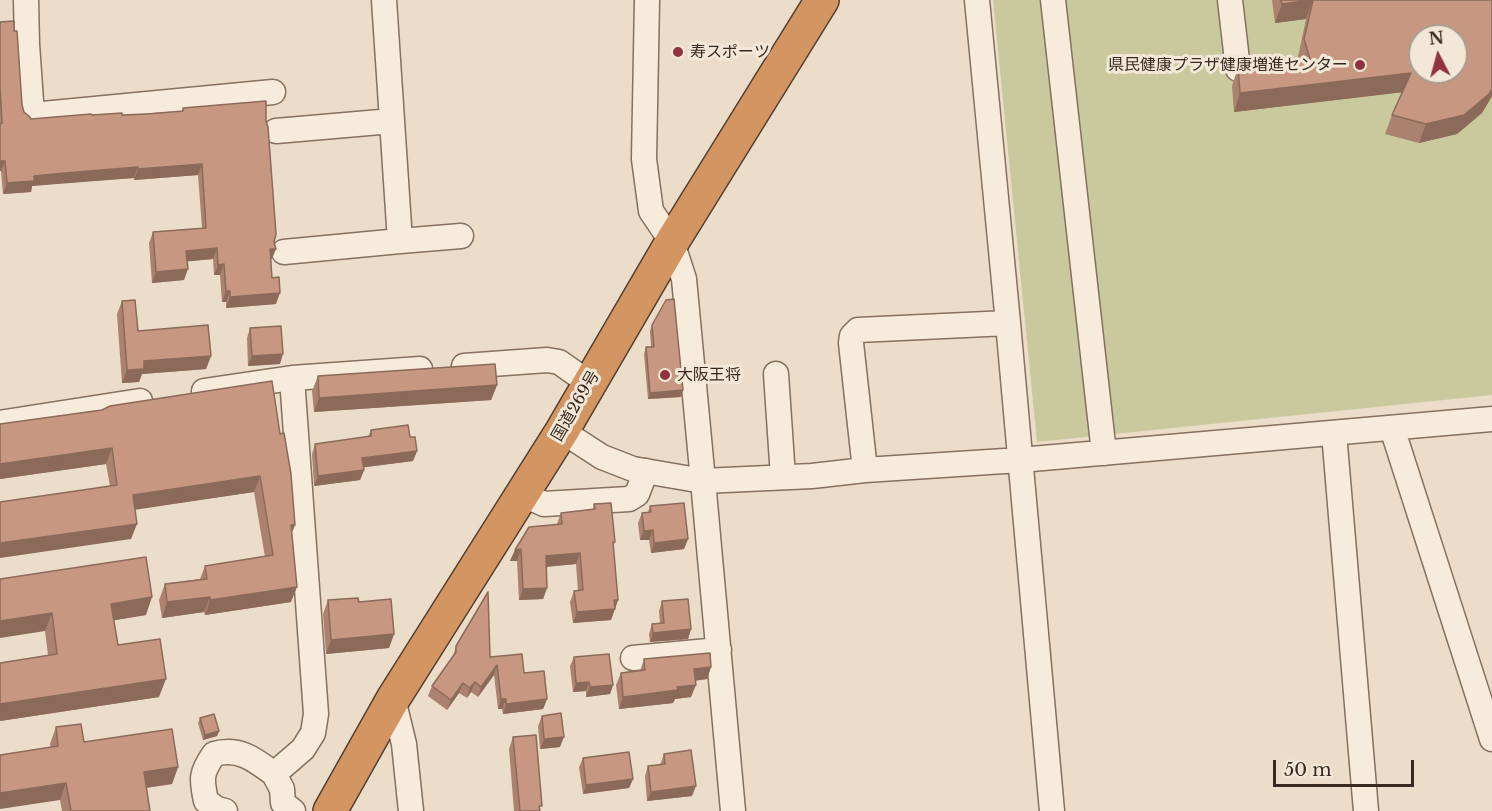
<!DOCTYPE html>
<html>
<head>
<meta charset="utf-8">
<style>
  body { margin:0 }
  #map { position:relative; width:1492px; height:811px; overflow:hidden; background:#ebddc9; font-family:"Libre Baskerville",serif }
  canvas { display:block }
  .north { position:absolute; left:1408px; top:24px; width:60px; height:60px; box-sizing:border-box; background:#f3e8d8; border:2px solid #a89c8f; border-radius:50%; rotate:354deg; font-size:16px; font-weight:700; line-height:24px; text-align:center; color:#382a21 }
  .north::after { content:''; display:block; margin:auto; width:21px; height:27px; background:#91333e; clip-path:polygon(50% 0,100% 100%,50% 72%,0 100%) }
  .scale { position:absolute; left:1273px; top:760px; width:141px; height:27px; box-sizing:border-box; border:3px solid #382a21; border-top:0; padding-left:8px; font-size:18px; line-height:21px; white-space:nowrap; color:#382a21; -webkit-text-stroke:4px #f3e8d8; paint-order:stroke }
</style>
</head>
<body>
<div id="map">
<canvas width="1492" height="811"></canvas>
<div class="north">N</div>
<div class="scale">50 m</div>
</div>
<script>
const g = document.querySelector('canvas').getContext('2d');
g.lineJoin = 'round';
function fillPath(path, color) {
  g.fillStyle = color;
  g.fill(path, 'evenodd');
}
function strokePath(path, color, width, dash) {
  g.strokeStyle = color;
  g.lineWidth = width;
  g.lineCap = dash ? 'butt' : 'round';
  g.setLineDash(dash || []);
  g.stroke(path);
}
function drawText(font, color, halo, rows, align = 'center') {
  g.font = font + ' "Libre Baskerville","Noto Sans JP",serif';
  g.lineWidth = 6;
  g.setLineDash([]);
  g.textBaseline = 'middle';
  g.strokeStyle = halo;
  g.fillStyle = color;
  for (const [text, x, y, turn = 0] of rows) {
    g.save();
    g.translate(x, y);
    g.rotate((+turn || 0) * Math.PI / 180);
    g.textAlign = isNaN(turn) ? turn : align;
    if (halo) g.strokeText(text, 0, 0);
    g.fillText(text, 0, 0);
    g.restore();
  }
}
fillPath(new Path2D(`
  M993,0h499v395l-455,47zM1420,36h36v36h-36z`), '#c9c99d');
const minor = new Path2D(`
  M26,0l1,44 5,71 241,-23
  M647,0l-3,159 7,52 21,31 12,37 19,202 30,330
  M977,0l31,323 44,488
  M1053,0l51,453
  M1230,0l8,69
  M276,131l116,-10
  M400,241l61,-5
  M284,252l116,-11 -16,-241
  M464,366l83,-6 12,2 30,21
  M776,374l7,103
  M292,378l24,336 -3,19 -10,16 -29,25 8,15 1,14 10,8
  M204,391l88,-13 128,-9
  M0,423l140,-22
  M1392,428l100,311
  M562,431l40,26 31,12 70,12 109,-5 53,-6 155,-10 472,-41
  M1334,433l32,378
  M865,470l-14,-127 1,-7 6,-6 150,-7
  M522,494l22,10 85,-5 8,-5 9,-23
  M633,658l86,-8
  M393,699l11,45 7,67
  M225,811l-8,-2 -11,-8c-5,-23 -5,-28 8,-47 25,-7 40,5 60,20`);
const highway = new Path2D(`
  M330,811l63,-112 169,-268 110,-189 150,-242`);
strokePath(minor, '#86705f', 27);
strokePath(highway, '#553f32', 36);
strokePath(minor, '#f7ecdb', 24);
strokePath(highway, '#d39561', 33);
fillPath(new Path2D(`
  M1272,0h220v96l-10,17 -25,21 -38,9 -34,-9 7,-19 11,-23 -169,20 -2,-26 6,-19 60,-6v-4l8,-38 -31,4z
  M0,22l22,83 2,7 7,7 61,-4h30l60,-4 1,-3 83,13 8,121 -2,17h-1l1,19 4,26 -50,4v-6h-4l-2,-27h-6l-1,-16 -26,2 -3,19 -32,3 -3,-40 4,-11 49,-4 -4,-53 -64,5v-2l-72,5 -30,3 -1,6 -28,2 -2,-23h-1z
  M122,301l16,30 73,25 -5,13 -64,5 -3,8 -17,1 -5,-69z
  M652,325l29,72 -33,2 -4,-45 2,-7h5l-1,-16z
  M250,328l30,36 -32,2 -1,-28z
  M318,376l179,9 -6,15 -177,12 -2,-21z
  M272,381l23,144 -4,9v68l-86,13 -1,-3 -42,6 -3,-18 6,-16 35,-5 5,-13 60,-9 -11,-65 -119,17 -4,30 -21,-53 -4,-22 -106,15v-55l102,-14z
  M371,430l39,7 7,14 -4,10 -49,6v3l-4,10 -46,6 -2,-32 3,-10 53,-7z
  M594,504l21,38 -2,5 5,53 -7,20 -38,3 -3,-21 4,-11h4l-2,-27 -29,3v21l-4,11 -24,1 -2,-39h-7l5,-11 42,-26 4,-11 32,-4z
  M650,506l38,33 -4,10 -33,4 -2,-13h-9l-2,-17 4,-10 6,-1z
  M0,579l146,36 -32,5 4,25 41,52 -159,24v-58l48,-8 -3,-24z
  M328,600l31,2 35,32 -5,14 -63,6 -3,-40z
  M662,601l29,28 -3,10 -38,3 -1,-8 3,-10 8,-1 -1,-12z
  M456,646l34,11 34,16 23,26 -4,10 -40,5 -1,-5h-4l-4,-34 -16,22 -7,-5 -4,6 -8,-5 -12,17 -19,-14 4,-10 21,-29z
  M574,657l39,28 -3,9 -24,3v-6l-13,1 -3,-26z
  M644,659l67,8 -4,12 -12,2 -4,16 -16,2 -2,4 -54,6 -3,-24 5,-12 19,-2z
  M542,716l18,31 -20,2 -2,-23z
  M200,718l19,13 -2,5 -14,4 -5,-17z
  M56,727l28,15 94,25 -6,17 -26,4 4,23h-88l-12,-67z
  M513,737l27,74h-26l-5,-62z
  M664,754l28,42 -45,5 -2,-25 3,-10 12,-1z
  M583,758l50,21 -4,9 -46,6 -4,-27z`), '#ab826f');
fillPath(new Path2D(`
  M1313,0l-7,19 -31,4 7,-19z
  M1411,73l-7,19 -170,20 6,-19z
  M1492,89v7l-10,17 -25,21 -38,9 7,-19z
  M0,161h5l-4,10h-1z
  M202,164l-4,11 -64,5 4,-11z
  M138,167l-4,11 -102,8 -1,6 -28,2 4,-11 27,-7z
  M217,248l-4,11 -31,3 4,-11z
  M270,249h6l-4,10 -6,1z
  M224,264l-4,11h-6l4,-10z
  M188,269l-4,11 -32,3 4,-11z
  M226,291h4l-4,11h-4z
  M280,293l-4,11 -50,4 4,-11z
  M283,354l-3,10 -32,2 4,-10z
  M211,356l-5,13 -64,5 -3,8 -17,1 5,-13 17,-9z
  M497,385l-6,15 -177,12 5,-14z
  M683,390l-2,7 -33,2 2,-6z
  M112,448l-6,16 -106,15v-15z
  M417,451l-4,10 -54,7 3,-10z
  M364,470l-4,10 -46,6 4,-10z
  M260,476l-6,16 -127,19 6,-16z
  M137,524l-6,15 -131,19v-15z
  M291,525h4l-6,15z
  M653,530l-4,10h-9l4,-9z
  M688,539l-4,10 -33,4 3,-10z
  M521,549l-4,12h-7l5,-11z
  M580,553l-4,11 -34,3 4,-11z
  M297,587l-6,15 -86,13 5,-15z
  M547,588l-4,11 -24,1 4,-11z
  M152,597l-6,18 -42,7 7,-18z
  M210,597l-6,15 -42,6 5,-16z
  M614,600h4l-7,20 -38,3 4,-11z
  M52,613l-7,18 -45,7v-17z
  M691,629l-3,10 -38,3 3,-9z
  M394,634l-5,14 -63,6 5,-14z
  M497,665l-3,10 -16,22 3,-10z
  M711,667l-4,12 -18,2 5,-12z
  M166,679l-7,18 -159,24v-17z
  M475,682l-4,10 -4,6 3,-10z
  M589,682l-3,9 -13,1 3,-9z
  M463,683l-4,10 -12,17 4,-10z
  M613,685l-3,9 -24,3 4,-10z
  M696,685l-5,12 -16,2 -2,4 -54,6 4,-12 54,-10z
  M501,699h5l-4,10h-4z
  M547,699l-4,10 -40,5 3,-10z
  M219,731l-2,5 -14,4 2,-5z
  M564,737l-4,10 -20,2 4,-10z
  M178,767l-6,17 -35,5 7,-17z
  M633,779l-4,9 -46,6 3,-9z
  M66,783l-6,17 -60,9v-16z
  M696,786l-4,10 -45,5 4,-9z`), '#8b6a5a');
const building = new Path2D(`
  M1281,0h31l-30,4z
  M1313,0h179v89l-3,5 -25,21 -38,9 -34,-9 19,-42 -171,20 -2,-26 72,-8 -6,-20zM1420,36h36v36h-36z
  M14,21v10h3l5,74 2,7 6,5 1,2 60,-5 1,1 30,-2v2l25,-1 36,-3v-3l83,-7v20l2,6 8,107 -2,8 2,7h-6l2,29 7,-1 1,16 -50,4v-6h-4l-2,-27 -6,1 -1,-17 -31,3 2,18 -32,3 -3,-40 53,-4 -4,-64 -64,5v-2l-73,6 -31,3v5l-27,2 -2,-22h-5v-37l2,-1 -2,-36v-65z
  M674,299l9,91 -33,3 -4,-46h8l-2,-22 14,-25z
  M135,300l3,31 70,-6 3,31 -67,5v8l-17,1 -5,-69z
  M281,326l2,28 -31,2 -2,-28z
  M495,364l2,21 -178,13 -1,-22z
  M272,381l8,53 4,-1 7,41 4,51h-4l6,62 -87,13v-3l-43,5 -2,-18 42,-5 -2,-13 68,-11 -13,-79 -127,19 4,29 -137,19v-41l117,-17 -5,-37 -112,16v-40l102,-14 8,-4z
  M408,425l2,12h5l2,14 -55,7 2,12 -46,6 -3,-32 56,-8v-6z
  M611,503l4,39h-2l5,58h-4l1,9 -38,3 -3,-21 9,-1 -3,-37 -34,3 1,32 -24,1 -2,-40 -6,1 14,-23 33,-3 -1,-11 34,-4 -1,-5z
  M684,503l4,36 -34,4 -1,-13 -9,1 -2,-18 9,-1 -1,-6z
  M146,557l6,40 -41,7 7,41 42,-6 6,40 -166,25v-41l57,-9 -5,-41 -52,8v-42z
  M488,592l2,65 32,-3 2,19 20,-2 3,28 -41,5v-5h-5l-4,-34 -16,22 -6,-5 -5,6 -7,-5 -12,17 -19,-14 24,-34v-6z
  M358,598l1,4 32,-3 3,35 -63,6 -3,-40z
  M688,599l3,30 -38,4 -1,-9 12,-1 -2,-22z
  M710,653l1,14 -17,2 2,16 -19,2 1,3 -55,7 -2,-24 24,-3 -1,-11z
  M609,654l4,31 -23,2 -1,-5 -13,1 -2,-26z
  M561,713l3,24 -20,2 -2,-23z
  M214,714l5,17 -14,4 -5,-17z
  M81,724l3,18 88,-13 6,38 -34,5 6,39h-79l-5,-28 -66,10v-38l58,-9 -2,-19z
  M536,735l6,71h-3l1,5h-20l-7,-74z
  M691,750l5,36 -45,6 -3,-26 17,-2 -1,-10z
  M629,752l4,27 -47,6 -3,-27z`);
fillPath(building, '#c79781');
strokePath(building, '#8b6a5a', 1.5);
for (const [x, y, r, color] of [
  [678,52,6,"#91333e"],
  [1360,65,6,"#91333e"],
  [665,375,6,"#91333e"]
]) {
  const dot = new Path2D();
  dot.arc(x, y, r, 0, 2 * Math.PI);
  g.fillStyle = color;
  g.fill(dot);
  strokePath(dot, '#f3e8d8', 2);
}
drawText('16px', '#382a21', '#f3e8d8', [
  ["寿スポーツ",690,52],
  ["県民健康プラザ健康増進センター",1348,65,"right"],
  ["大阪王将",677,375]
], 'left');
drawText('16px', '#382a21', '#f3e8d8', [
  ["国道269号",576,406,-60]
]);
</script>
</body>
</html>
